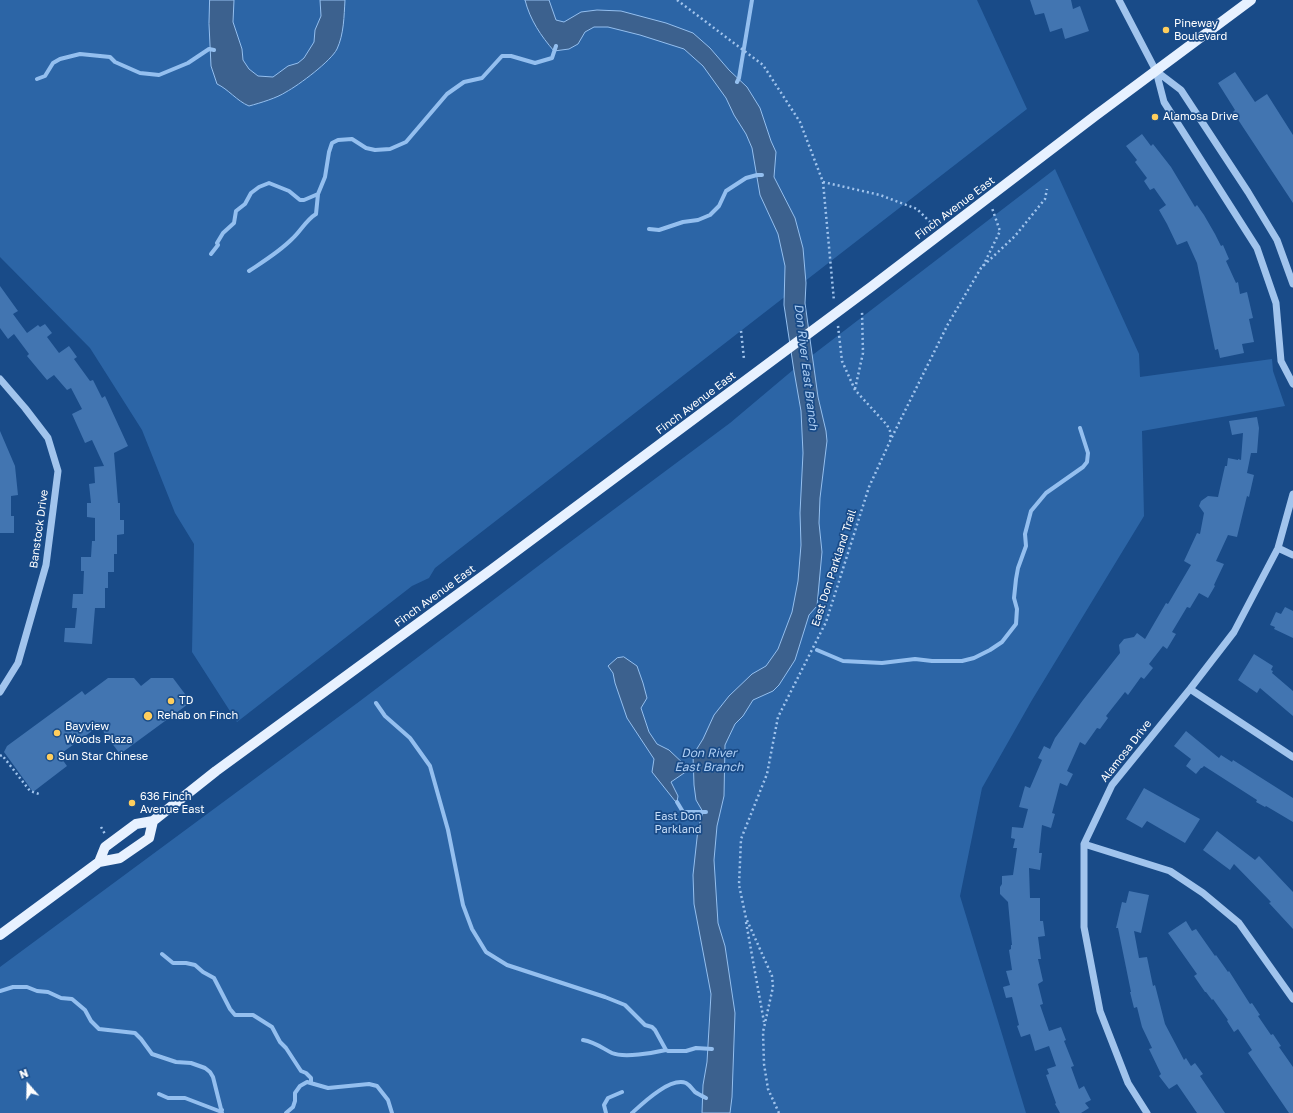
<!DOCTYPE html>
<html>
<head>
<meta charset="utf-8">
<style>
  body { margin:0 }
  #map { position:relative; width:1293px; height:1113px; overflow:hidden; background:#194b88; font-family:"Golos Text",sans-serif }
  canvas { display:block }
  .north { position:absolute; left:8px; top:1065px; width:40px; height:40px; -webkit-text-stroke:3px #194b88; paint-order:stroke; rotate:340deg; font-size:11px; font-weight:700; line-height:16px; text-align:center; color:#fff }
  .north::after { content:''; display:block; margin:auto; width:14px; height:18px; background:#fff; clip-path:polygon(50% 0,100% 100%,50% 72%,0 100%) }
</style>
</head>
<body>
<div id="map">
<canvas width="1293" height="1113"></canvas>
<div class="north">N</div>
</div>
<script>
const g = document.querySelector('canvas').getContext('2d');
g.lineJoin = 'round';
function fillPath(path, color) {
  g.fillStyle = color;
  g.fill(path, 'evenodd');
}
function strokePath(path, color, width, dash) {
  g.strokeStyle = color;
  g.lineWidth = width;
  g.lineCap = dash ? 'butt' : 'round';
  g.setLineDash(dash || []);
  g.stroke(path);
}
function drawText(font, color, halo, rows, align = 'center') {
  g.font = font + ' "Golos Text",sans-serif';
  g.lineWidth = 3.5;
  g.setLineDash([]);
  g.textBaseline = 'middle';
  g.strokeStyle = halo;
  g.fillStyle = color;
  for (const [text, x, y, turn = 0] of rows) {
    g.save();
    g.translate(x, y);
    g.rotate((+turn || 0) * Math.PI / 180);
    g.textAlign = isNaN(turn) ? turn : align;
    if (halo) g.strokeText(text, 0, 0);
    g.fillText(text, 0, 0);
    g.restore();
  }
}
fillPath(new Path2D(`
  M0,0h977l50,109 -592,459 -6,10 -17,8 -175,136 -45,-70 2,-108 -19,-31 -33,-83 -52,-82 -90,-91z
  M1055,169l84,185 1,23 132,-18 1,12 12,35 -143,25 2,85 -112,184 -50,88 -22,108 66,217h-1026v-146l360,-266 198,-150 172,-128 63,-53z`), '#2c65a6');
const water = new Path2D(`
  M210,0h24l-1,22 9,27 1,11 6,9 9,7 15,1 15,-11 10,-3 6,-5 10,-16 1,-12 6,-14 -1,-16h25c-1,16 -1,34 -8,49 -6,12 -38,36 -51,43 -9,6 -26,11 -37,14 -12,-5 -21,-17 -32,-22l-6,-18 -2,-42z
  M525,0h24l7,20 8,2 17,-10 16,-2 24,1 45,12 27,10 17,15 19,22 18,17 13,21 11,33 5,11 -2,25 21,41 8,30 3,35 -1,20 13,94 8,34 1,10 -7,57 -1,25 3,29 -5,54 -8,9 -14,45 -16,25 -6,6 -20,9 -10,16 -8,8 -10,21 -1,51 -7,30 -3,34 4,63 7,23 10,67 -3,84 -2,16h-28l1,-28 4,-23 4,-68 -17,-90 -1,-29 5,-46 5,-17 -7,-12 -2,-15 -1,-30 10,-16 11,-24 15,-19 23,-22 14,-8 12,-17 14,-37 6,-31 3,-36 -1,-32 3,-60 -2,-42 -7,-40 -10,-66 1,-39 -7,-32 -18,-39 -8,-47 -6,-14 -12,-19 -8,-17 -23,-32 -19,-17 -44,-14 -32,-8h-14l-9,5 -7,12 -9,5 -15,2c-13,-15 -24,-31 -29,-51z
  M624,657l13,9 6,17 4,15 -6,10 8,24 8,12 12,6 18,17v4l-16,11 7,14 -1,6 -2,-1 -23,-29 2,-13 -27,-41 -12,-35 -2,-10 -5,-7 9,-8z`);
fillPath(water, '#3c618e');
strokePath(water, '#94bfef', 1);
strokePath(new Path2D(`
  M37,79l8,-3 8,-13 7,-4 20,-5 30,3 5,5 25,11 19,2 29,-12 21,-14 5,1
  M737,82l2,-4 13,-78
  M649,229l10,1 24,-8 15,-2 12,-5 9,-9 7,-15 20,-13 11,-3h5
  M211,254l7,-9 -1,-2 6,-10 11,-10 2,-12 9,-7 6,-11 8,-6 10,-4 20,8 11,9h4l14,-6
  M249,271c15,-10 30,-19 43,-32 9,-8 14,-19 24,-25l2,-20 7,-17 4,-25 3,-9 6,-3 14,-1 14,9 9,2 15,-1 16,-7 41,-48 17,-12 18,-4 20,-22h9l24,7 17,-5 4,-12
  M817,650l26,11 39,2 33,-4 17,2h30l12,-3 16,-8 12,-8 14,-18 1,-15 -3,-11 2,-19 2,-11 8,-22 -1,-12 6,-23 15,-18 37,-26 4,-5 1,-9 -8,-25
  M376,703l9,13 25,22 20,28 18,64 15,75 9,24 14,23 21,13 98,32 20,8 20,20 7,2 3,3 11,20
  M677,802l6,10h23
  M162,954l11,9h13l9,2 8,7 11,6 16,31 5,6h18l19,12 8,15 6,6 15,23 5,2 5,5v5
  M0,991l13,-4h14l10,4 11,1 13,6 11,1 13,11 6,11 8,8 36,4 6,6 11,15 24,8 15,1 14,5 5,4 3,5 9,36
  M583,1040c12,2 19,8 29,13 12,5 41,0 54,-3l2,1h18l10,-3 16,1
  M159,1094l9,4h17l34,13 3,-1
  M286,1113l7,-6 2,-6v-8l5,-7 7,-4 21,6 41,-4 8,2 11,14 4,13
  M606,1113l-2,-8 4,-7 14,-6
  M632,1113c11,-10 38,-36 54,-30 4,2 6,6 9,9 3,2 7,4 11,6`), '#94bfef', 4);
fillPath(new Path2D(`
  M1030,0h41l2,9 7,-3 9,25 -24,8 -3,-11 -12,4 -6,-19 -9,2z
  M1235,72l20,30 12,-8 26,41v68l-60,-91 2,-2 -17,-27z
  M1142,134l9,12 2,-2 18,23 24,40 2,-2 7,10 11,19 6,12 2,-1 6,14 -3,2 10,22 2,-1 2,12 7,-2 6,26 -4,1 5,23 -12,2 2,9 -24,5 -2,-9 -3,1 -18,-87 -10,-22 -10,4 -10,-21 -8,-14 7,-5 -12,-17 -4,2 -6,-9 3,-3 -12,-16 2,-2 -11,-14z
  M0,286l18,25 -5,3 14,19 11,-8 2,2 5,-3 7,9 -5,4 12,16 10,-7 8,11 -3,2 16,22 3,-1 9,18 3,-2 23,50 -14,7 4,50h2v17h4v14l-7,1v19h-3v18h-6v16h-3v20h-10l-3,36 -28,-2 1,-14h10l2,-20h-5l1,-14h10l1,-23h-3v-14h10l1,-16h3v-23l-8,-1v-14h4l-2,-19 6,-1 -1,-16 10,-1 -12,-26 -7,3 -13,-29 10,-5 -11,-21 -4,2 -13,-15 -7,5 -20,-24 2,-2 -15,-20 -6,5 -8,-11z
  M1257,417l2,11 -2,25h-6l-4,20 7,2 -5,22 -2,-1 -10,41 -9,-2 -12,26 8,3 -10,21 1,1 -7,12 -9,-5 -9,15 -3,-1 -15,25 4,2 -9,15 -4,-3 -14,18 4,4 -9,11 -3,-2 -13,18 -3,-3 -19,24 2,2 -8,11 -3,-1 -12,17 -5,-3 -13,29 6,3 -6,12 -7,-3 -8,30 3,1 -4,14 -9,-3 -3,28h3l-2,17 -11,-2 1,30h10v23h3l2,15 -7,1 3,22h-3l5,22 -5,3 5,20 -3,1 9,26 12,-4 5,13 -2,1 10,25 -3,1 8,22 5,-3 7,14 -6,3 4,5 -8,5h-21l-5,-9 1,-1 -10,-28 3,-1 -2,-5 9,-3 -7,-20 -14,5 -5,-17 -9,3 -4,-11 2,-1 -7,-28 -6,1 -3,-11 7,-2 -4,-14 6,-1 -3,-20 2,-1v-4h1l-4,-43 -8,-8v-7l2,-3v-8l11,-1 4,-27h-4l2,-9 -4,-1 1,-11 11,1 5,-19 -9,-2 6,-21 5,2 12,-28 -4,-2 6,-12 6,3 5,-11 28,-38 37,-47 -1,-8 5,-6 10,-2 3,-4 8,6 21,-36 2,1 23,-39 -7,-4 13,-28 3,1 4,-21 -5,-7 2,-5 7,-5 10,1 7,-31h2l1,-8 10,2v-1l3,1 2,-27 -11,2 -3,-14z
  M0,431l15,35 3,29 -7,1v20h3v17h-14z
  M1285,607l8,4v27l-19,-9 1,-2 -5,-2 6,-13 5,2z
  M1254,654l19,12 -2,4 2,1 -1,2 21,18v25l-33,-28 -3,5 -19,-13z
  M108,678h26l7,8 10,-8h22l18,24 -71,52 -21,-28 -40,29 8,11 -34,26 -29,-40 3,-6 75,-55 3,4z
  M1186,731l33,27 2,-3 11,7 1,-2 60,38v24l-27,-16 -1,1 -9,-5 1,-2 -53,-34 -2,2h-1l-5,6 -10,-8 5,-7 -17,-13z
  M1144,788l56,31 -15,24 -38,-22 -5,7 -16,-9z
  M1217,831l38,29 4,-4 34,36v37l-24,-26 2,-1 -37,-38 -4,6 -27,-20z
  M1129,891l20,4 -8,38 -7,-2 5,27 8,-1 6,29 2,-1 10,39 19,36 2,-2 5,8 4,-3 8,11 -3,2 25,37h-28l-20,-29 -8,5 -10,-13 2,-2 -12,-25 3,-1 -10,-21 -5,-20 -3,1 -4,-16h1l-13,-64h-2l6,-26 4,1z
  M1186,921l6,10 4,-2 19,27 1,-1 12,17 1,-1 21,33 2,-1 8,12 -2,1 13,19 2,-1 8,12 -2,1 14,20v46h-4l-41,-60 4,-3 -14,-21 -4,3 -7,-11 1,-1 -15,-21 -1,1 -6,-8h-1l-11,-16 3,-2 -29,-41z`), '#4275b1');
strokePath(new Path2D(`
  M677,0l86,65 37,57 23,60 11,119
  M823,182l57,13 37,14 17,17
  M983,266l17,-35 -8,-23
  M838,326l4,35 13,29 32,35 3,6 1,8
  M741,331l3,28
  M855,389l8,-36 -1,-42
  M0,756l2,-1 28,36 9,3
  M101,827l4,7
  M746,922l18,100
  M779,1113l-11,-24 -4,-25 -1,-32 10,-45 -1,-11 -26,-58 -7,-33 2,-46 26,-65 11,-57 48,-95 43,-135 22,-48 57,-115 33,-56 34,-32 30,-37 2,-10`), '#a1c4ed', 2.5, [2, 3]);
strokePath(new Path2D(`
  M1119,0l37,71 8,31 93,146 19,55 5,58 12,23
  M1156,71l25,19 67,102 29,48 16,44
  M0,379l25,29 23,30 10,33 -12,94 -28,98 -18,29
  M1278,548l15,7
  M1190,689l103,68
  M1084,844l86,27 33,22 36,30 54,76
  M1147,1113l-19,-30 -28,-72 -16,-84v-83l28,-59 78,-96 44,-57 44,-84 15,-54`), '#a1c4ed', 7);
strokePath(new Path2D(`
  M99,862l6,-15 31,-23 17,-3 63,-50 275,-201 380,-283 224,-171 156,-116
  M0,935l99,-73 21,-4 29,-20 4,-17`), '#e7f1ff', 10);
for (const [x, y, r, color] of [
  [1166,30,4,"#ffce5d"],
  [1155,117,4,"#ffce5d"],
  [171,701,4,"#ffce5d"],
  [148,716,5,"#ffce5d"],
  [57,733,4,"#ffce5d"],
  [50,757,4,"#ffce5d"],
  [132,803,4,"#ffce5d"]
]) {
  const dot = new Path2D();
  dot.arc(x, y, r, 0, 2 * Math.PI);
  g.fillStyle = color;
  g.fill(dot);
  strokePath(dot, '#194b88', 1.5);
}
drawText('11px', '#fff', '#194b88', [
  ["Pineway",1174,24],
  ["Boulevard",1174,37],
  ["Alamosa Drive",1163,117],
  ["TD",179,701],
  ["Rehab on Finch",157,716],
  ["Bayview",65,727],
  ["Woods Plaza",65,740],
  ["Sun Star Chinese",58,757],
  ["636 Finch",140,797],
  ["Avenue East",140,810]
], 'left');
drawText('11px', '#fff', '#194b88', [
  ["Finch Avenue East",955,208,-37],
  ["Finch Avenue East",696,403,-37],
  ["Banstock Drive",39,529,-82],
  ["East Don Parkland Trail",834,568,-72],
  ["Finch Avenue East",435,596,-36],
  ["Alamosa Drive",1126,751,-52]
]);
drawText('11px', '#c7def9', '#194b88', [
  ["East Don",678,817],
  ["Parkland",678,830]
]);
drawText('italic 12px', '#adcef4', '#194b88', [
  ["Don River East Branch",806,367,83],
  ["Don River",709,753],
  ["East Branch",709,767]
]);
</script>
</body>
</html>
